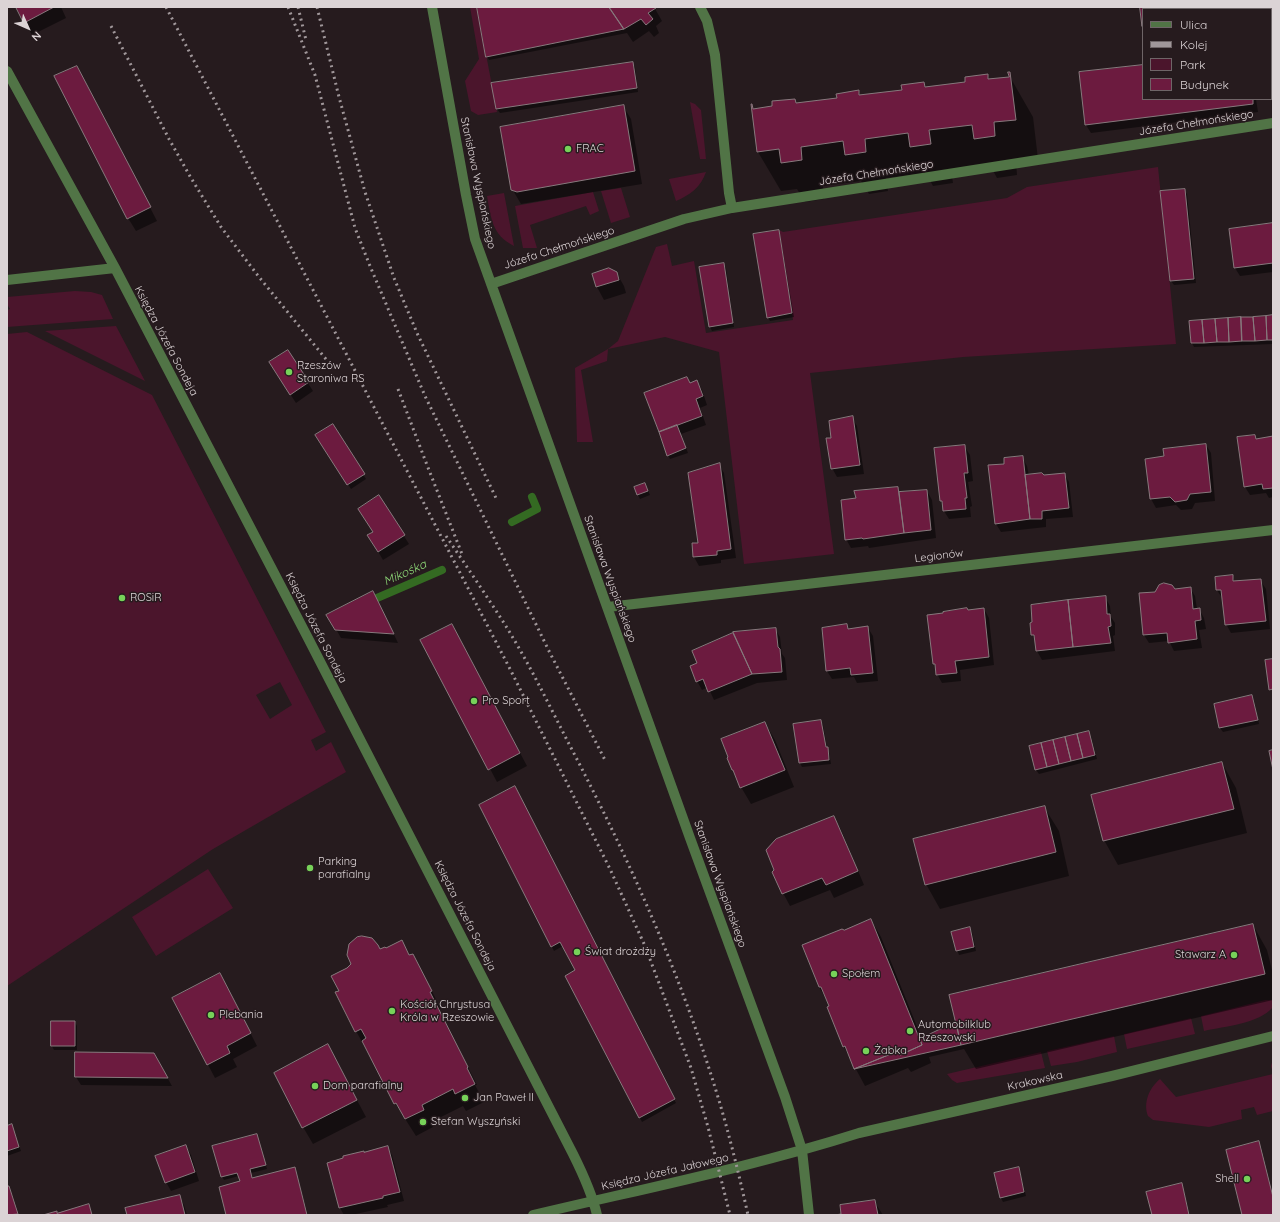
<!DOCTYPE html>
<html>
<head>
<meta charset="utf-8">
<style>
  body { margin:0 }
  #map { position:relative; width:1280px; height:1222px; overflow:hidden; background:#261b1e; font-family:Quicksand,sans-serif }
  canvas { display:block }
  .frame { position:absolute; inset:0; border:8px solid #dbd3d5; pointer-events:none }
  .legend { position:absolute; left:1142px; top:8px; width:130px; height:92px; box-sizing:border-box; background:#261b1e; border:1px solid #6e6567; margin:0; padding:5px 7px; list-style:none; font-size:12px; color:#dbd3d5 }
  .legend li { display:flex; align-items:center; gap:8px; height:20px }
  .legend b { width:20px; border:1px solid #6e6567 }
  .north { position:absolute; left:8px; top:8px; width:40px; height:40px; -webkit-text-stroke:3px #261b1e; paint-order:stroke; rotate:135deg; font-size:11px; font-weight:700; line-height:16px; text-align:center; color:#dbd3d5 }
  .north::after { content:''; display:block; margin:auto; width:14px; height:18px; background:#dbd3d5; clip-path:polygon(50% 0,100% 100%,50% 72%,0 100%) }
</style>
</head>
<body>
<div id="map">
<canvas width="1280" height="1222"></canvas>
<div class="frame"></div>
<ul class="legend">
<li><b style="height:5px;background:#517446"></b>Ulica</li>
<li><b style="height:5px;background:#a0979a"></b>Kolej</li>
<li><b style="height:11px;background:#4b152c"></b>Park</li>
<li><b style="height:11px;background:#6c1b3f"></b>Budynek</li>
</ul>
<div class="north">N</div>
</div>
<script>
const g = document.querySelector('canvas').getContext('2d');
g.lineJoin = 'round';
function fillPath(path, color) {
  g.fillStyle = color;
  g.fill(path, 'evenodd');
}
function strokePath(path, color, width, dash) {
  g.strokeStyle = color;
  g.lineWidth = width;
  g.lineCap = dash ? 'butt' : 'round';
  g.setLineDash(dash || []);
  g.stroke(path);
}
function drawText(font, color, halo, rows, align = 'center') {
  g.font = font + ' Quicksand,sans-serif';
  g.lineWidth = 3;
  g.setLineDash([]);
  g.textBaseline = 'middle';
  g.strokeStyle = halo;
  g.fillStyle = color;
  for (const [text, x, y, turn = 0] of rows) {
    g.save();
    g.translate(x, y);
    g.rotate((+turn || 0) * Math.PI / 180);
    g.textAlign = isNaN(turn) ? turn : align;
    if (halo) g.strokeText(text, 0, 0);
    g.fillText(text, 0, 0);
    g.restore();
  }
}
fillPath(new Path2D(`
  M470,7h7l20,105 -19,3 -7,-4 -6,-30 14,-22z
  M690,102l5,2 6,6 5,49h-6z
  M1158,167l18,177 -213,13 -153,16 24,181 -90,10 -25,-212 -54,-15 -57,12 -1,12 -26,9 12,72h-16l-2,-74 33,-19 10,-8 38,-94 11,-3 5,22 22,-5 12,72 87,-13 -14,-90 4,2 224,-34 20,-11z
  M706,172c-5,15 -16,23 -30,29l-7,-22z
  M621,188l9,29 -19,6 -10,-32z
  M593,192l6,19 -9,4 -4,-9 -56,19 7,23h-14l-8,-42z
  M504,193l10,53c-22,-11 -23,-28 -27,-50z
  M75,291l16,1 11,3 11,24 -106,8v-17l3,-1 -3,-5v-7z
  M116,326l29,55 -100,-50z
  M27,332l125,63 174,337 -15,8 5,11 15,-9 15,30 -133,77 -206,137v-652zM280,682l12,23 -22,14 -14,-24z
  M208,869l25,39 -77,48 -24,-39z
  M1265,1000h8v7c-14,17 -48,19 -69,24l-3,-15z
  M1191,1018l4,16 -68,15 -3,-15z
  M1114,1036l3,16 -40,10 -26,4 -4,-15z
  M1041,1052l4,16 -88,15 -5,-3 -5,-6z
  M1273,1059v52l-16,4 -3,-8 -13,3 1,9 -33,8 -56,-7 -5,-4c-5,-13 1,-28 12,-37l16,18 97,-23 -2,-8z`), '#4b152c');
fillPath(new Path2D(`
  M17,7h44l5,11 -34,17z
  M478,7h176l8,14 -6,5 3,7 -5,4 -5,-6 -16,11 -6,-9 -138,27 -2,-4z
  M632,63l3,4 3,25 -138,21 -3,-4 -5,-25z
  M1143,66v33h113l2,13 -167,21 -5,-8z
  M987,75l3,5 20,-3 23,40 5,42 -22,3 1,13 -20,3 -7,-13 -39,4 2,14 -20,3 -7,-13 -40,5 2,13 -19,3 -8,-13 -38,5 1,13 -19,3 -8,-13 -16,2 -23,-39 -6,-42 22,-3 20,-7 3,4 41,-6 20,-7 3,5 42,-5 21,-8 2,4 40,-5z
  M84,80l73,141 -21,10 -8,-13z
  M623,106l8,13 11,65 -121,20 -10,-17z
  M1184,190l3,4 9,89 -22,2 -3,-4 -10,-89z
  M1273,224v48l-33,4 -5,-8z
  M778,231l2,4 14,82 -24,4 -2,-4z
  M723,264l3,4 8,59 -22,4 -2,-4z
  M616,272l8,14 2,7 -22,7 -7,-13z
  M1273,317v27l-79,3 -2,-4z
  M288,352l25,39 -17,12 -21,-32z
  M687,378l3,6 7,-3 5,9 5,15 -7,3 6,17 -25,9 7,19 -18,6 -2,-4z
  M852,418l5,8 7,48 -27,3 -5,-9v-29z
  M332,426l34,53 -15,10 -34,-54z
  M1255,436l2,3 16,-2v60l-4,1 -3,-5 -16,2 -5,-8z
  M1206,445l5,8 4,48 -20,2 -3,6 -11,1 -5,-5 -20,3 -5,-9 14,-42z
  M964,446l6,9 3,26 -5,1 4,24 -2,1 1,10 -22,2 -5,-8 -3,-11z
  M1022,457l5,9 2,10h14l21,-2 5,8 4,35 -27,2v8l-45,5 -5,-8 9,-59z
  M719,465l5,8 12,85 -15,2v3l-22,3 -5,-9 -1,-13h6z
  M645,484l5,11 -10,4 -2,-4z
  M898,488l2,5 27,-2 5,9 4,38 -67,10 -1,-2 -17,2 -5,-9 11,-40z
  M379,497l30,47 -26,16 -14,-24 5,-4z
  M1232,576l3,6 25,-2 6,9 4,40 -39,4 -5,-9 -4,-26 -5,-8z
  M1190,588l5,8 2,13h2l5,9 2,11 -7,1 3,18 -28,3 -5,-10 -20,2 -5,-8z
  M373,592l5,9 20,42 -57,-5 -13,-23z
  M1105,597l5,9 1,11 4,6v12l-2,1 2,15 -73,9 -5,-9 -1,-11 -4,-6z
  M984,609l5,9 5,47 -34,5 1,11 -19,2 -5,-9 -1,-6 -2,-5 33,-52z
  M452,625l75,141 -30,16 -75,-142z
  M846,626l3,4 19,-2 5,8 5,45 -21,2 -3,-6 -22,2 -5,-8z
  M775,629l5,8 2,17 3,4 2,22 -30,3 -43,17 -6,-13 -6,3 -5,-9 1,-17 -5,-13 41,-17z
  M1252,696l2,4 5,24 -36,8 -3,-4 -5,-24z
  M820,721l3,4 4,23 2,4 2,12 -29,3 -2,-4 -5,-38z
  M765,723l10,17 19,47 -43,17 -10,-17z
  M1089,732l2,4 6,23 -58,15 -3,-4z
  M1222,763l14,25 11,45 -129,32 -14,-25z
  M517,791l159,312 -34,19 -75,-146 9,-5 -13,-25 -9,5 -74,-145z
  M1044,807l15,24 10,45 -129,33 -14,-25z
  M834,817l7,13 23,55 -30,13 -4,-8 -40,16 -7,-13z
  M871,920l10,17 41,102 331,-114 14,25 6,24v26l-297,69 -12,-20 -35,8 2,6 -20,9 -3,-4 -43,18 -21,-39 -14,-41 -11,-19 24,-55z
  M969,928l3,4 4,19 -17,4 -7,-22z
  M401,941l9,15 2,-1 10,17 19,37 -2,1 38,75h-2l9,17 -18,9 -3,-5 -32,16 2,5 -17,9 -21,-33 -28,-55 -1,1 -10,-18 -16,-40 39,-41 6,-1z
  M227,987l30,59 -24,13 4,8 -22,11 -42,-80z
  M75,1022l2,4v24h-23l-2,-4z
  M328,1046l38,71 -53,27 -10,-17z
  M159,1063l13,23 -91,-1 -5,-8z
  M11,1125l10,26 -14,5v-29z
  M257,1135l10,34 -16,4 1,6 42,-11 2,4 12,43h-81l14,-33 -2,-6 -15,4 -2,-4z
  M1258,1142l3,4 12,49v20h-30z
  M186,1146l5,9 8,26 -28,10 -5,-9z
  M387,1147l5,8 12,46 -17,4 1,2 -37,8h-7l-4,-7z
  M1018,1168l2,4 6,24 -23,6 -2,-4z
  M1181,1184l2,4 7,27h-37z
  M7,1187h1l5,9 6,19h-12z
  M179,1196l5,9 3,10h-59z
  M874,1201l9,14h-43z`), '#0007');
strokePath(new Path2D(`
  M512,522l25,-13 -5,-12
  M377,598l65,-28`), '#346a22', 8);
const building = new Path2D(`
  M16,7h38l-30,16z
  M477,7h132l15,22 -138,28z
  M609,7h46l1,1 -8,5 5,6 -7,6 -5,-6 -17,10z
  M1140,7h19l1,2h-17l-1,17z
  M633,62l4,26 -141,21 -5,-26z
  M1143,65v34h110v5l-168,21 -6,-53z
  M77,66l74,141 -24,12 -73,-143z
  M1008,72h2l6,48 -22,2 1,14 -21,3 -2,-14 -43,5 2,14 -21,3 -2,-14 -43,6 1,13 -21,3 -2,-14 -42,6 1,13 -21,3 -2,-14 -22,3 -6,-48h1l1,5 19,-3v-5l23,-2 1,4 41,-5 -1,-4 23,-4v5l43,-5 -1,-5 23,-3 1,5 40,-5v-5l23,-3v5l21,-2z
  M624,105l11,66 -118,21 -6,-2 -11,-63z
  M1185,189l9,90 -24,2 -10,-90z
  M1273,223v40l-39,5 -5,-39z
  M779,230l13,83 -25,5 -14,-84z
  M724,263l9,60 -24,4 -10,-60z
  M609,268l8,4 2,8 -23,7 -4,-13z
  M1273,315v25h-6l-1,-24z
  M1266,316l1,24 -12,1 -2,-24z
  M1241,317l1,24 -13,1 -1,-24z
  M1241,317h12l2,24h-13z
  M1228,318l1,24h-12l-2,-23z
  M1215,319l2,23 -13,1 -2,-23z
  M1202,320l2,23h-13l-2,-22z
  M288,350l21,32 -19,13 -21,-33z
  M687,377l3,6 7,-3 6,16 -7,3 6,17 -43,16 -15,-39z
  M853,416l7,49 -29,4 -5,-31h5l-2,-17z
  M333,424l32,50 -18,11 -32,-50z
  M677,425l9,23 -19,8 -8,-24z
  M1255,435l1,4 17,-3v52l-10,1 -1,-5 -18,3 -7,-50z
  M1206,444l5,48 -21,2 -3,6 -12,2 -5,-5 -20,2 -5,-40 19,-3 -1,-7z
  M965,445l3,28h-4l3,25h-2l1,11 -23,2 -1,-10h-2l-6,-53z
  M1023,456l7,63 -35,5 -7,-59 16,-1v-6z
  M720,463l11,86 -14,2v4l-24,2 -1,-14h6l-10,-70z
  M1042,473l2,2 21,-2 4,35 -27,3v8h-12l-5,-44z
  M645,483l3,8 -11,4 -3,-8z
  M898,487l6,46 -41,6 -1,-1 -17,2 -4,-40 15,-2 -2,-7z
  M927,490l4,40 -27,3 -5,-41z
  M379,495l26,40 -27,17 -11,-17 6,-3 -15,-23z
  M1233,575v6l28,-2 5,42 -41,4 -4,-35h-5l-1,-13z
  M1164,583l8,2 3,4 16,-2 2,22 7,-1 1,12 -6,1 2,18 -29,4 -1,-10 -24,2 -4,-42 16,-1 4,-7z
  M373,591l21,43 -59,-4 -9,-15z
  M1106,596l1,18h3l1,12 -3,1 3,16 -38,4 -5,-47z
  M1068,600l5,47 -37,4 -2,-16h-3l-1,-12 2,-1 -1,-17z
  M967,608l1,2 16,-2 5,49 -34,4 2,12 -21,2 -1,-11h-2l-6,-49 16,-2v-1z
  M452,624l68,129 -32,17 -68,-130z
  M847,624l1,5 20,-3 5,47 -22,2 -1,-7 -24,3 -4,-43z
  M776,628l2,19 2,2 2,23 -30,2 -19,-42z
  M733,633l19,41 -44,18 -5,-13 -7,3 -6,-16 7,-3 -5,-12z
  M1273,659v30l-4,1 -4,-30z
  M1252,695l6,25 -39,8 -5,-24z
  M821,720l5,27h2l1,13 -30,3 -6,-39z
  M765,722l20,48 -45,18 -7,-18h-1l-5,-12 1,-1 -7,-18z
  M1089,731l6,24 -12,3 -6,-24z
  M1077,734l6,24 -12,3 -6,-24z
  M1065,737l6,24 -12,3 -6,-24z
  M1053,740l6,24 -12,3 -6,-24z
  M1041,743l6,24 -12,3 -6,-24z
  M1273,750v20l-4,-19z
  M1222,762l12,47 -131,32 -12,-46z
  M515,786l160,313 -36,19 -74,-142 10,-6 -15,-28 -9,5 -72,-142z
  M1045,806l11,46 -131,33 -12,-46z
  M834,816l24,55 -32,14 -4,-7 -40,16 -10,-22 2,-2 -8,-20 10,-11z
  M871,919l51,126 -22,10 -2,-4 -44,18 -9,-23 -2,1 -16,-40 2,-1 -8,-19h-2l-17,-42 40,-16 2,1z
  M1253,924l12,50 -304,71 -12,-50z
  M970,927l4,20 -18,4 -5,-19z
  M362,936l10,2 6,7 2,4 5,-2 1,1 16,-8 7,15 4,-1 19,37 -2,1 38,75 -1,1 8,16 -20,10 -2,-5 -31,16 2,5 -19,9 -9,-16 -2,1 -32,-63 4,-3 -5,-9 -6,3 -20,-40 4,-1 -8,-15 16,-8 4,-4 -4,-9 2,-11 8,-7z
  M220,973l31,60 -24,13 3,7 -23,12 -35,-67z
  M51,1021h24v25h-24z
  M956,1022l5,23 -107,24 44,-18 2,4 22,-10 -2,-6z
  M328,1044l29,56 -55,28 -28,-55z
  M75,1052l79,1 14,25 -93,-1z
  M12,1124l7,23 -12,4v-25z
  M257,1134l9,31 -16,4 2,9 43,-11 12,48h-81l-7,-28 21,-6 -3,-8 -16,4 -9,-31z
  M1259,1141l14,56v18h-31l-16,-65z
  M186,1145l9,27 -30,11 -10,-27z
  M388,1146l12,46 -17,4v2l-44,10 -12,-45 16,-5v-2l21,-5v1z
  M1019,1167l5,25 -24,6 -6,-25z
  M1182,1183l7,32h-37l-6,-23z
  M7,1186h2l9,28 -11,1z
  M180,1195l5,20h-58l-2,-7z
  M875,1200l3,15h-43l6,-1 -1,-9z
  M89,1204l3,11h-49l14,-4v2z`);
fillPath(building, '#6c1b3f');
strokePath(building, '#87797d', 1);
strokePath(new Path2D(`
  M432,7l34,188 9,44 215,599 95,259 17,53 7,65
  M700,7l7,14 8,34 14,138 3,15
  M7,71l108,197 194,372 264,514c10,20 19,39 24,61
  M7,280l108,-12
  M491,284l193,-65 48,-11 541,-85
  M608,607l665,-77
  M533,1215c109,-26 219,-48 326,-82l253,-57 161,-40`), '#517446', 10);
strokePath(new Path2D(`
  M166,7l343,660 101,202 35,77 46,122 17,59 22,88
  M288,7l27,68 40,153 15,38 55,130 124,255 56,109
  M298,7l8,33
  M317,7l22,90 26,95 29,86 23,55 79,165
  M111,26l58,113 22,39 30,49 38,50 75,92
  M398,389l29,76 35,89
  M446,536c19,28 38,56 56,84 25,39 45,81 66,122 57,109 108,221 145,339 14,44 25,89 35,134`), '#a0979a', 3, [2, 4]);
for (const [x, y, r, color] of [
  [568,149,4,"#77d259"],
  [289,372,4,"#77d259"],
  [122,598,4,"#77d259"],
  [474,701,4,"#77d259"],
  [310,868,4,"#77d259"],
  [577,952,4,"#77d259"],
  [1234,955,4,"#77d259"],
  [834,974,4,"#77d259"],
  [392,1011,4,"#77d259"],
  [211,1015,4,"#77d259"],
  [910,1031,4,"#77d259"],
  [866,1051,4,"#77d259"],
  [315,1086,4,"#77d259"],
  [465,1098,4,"#77d259"],
  [423,1122,4,"#77d259"],
  [1247,1179,4,"#77d259"]
]) {
  const dot = new Path2D();
  dot.arc(x, y, r, 0, 2 * Math.PI);
  g.fillStyle = color;
  g.fill(dot);
  strokePath(dot, '#261b1e', 1.5);
}
drawText('11px', '#dbd3d5', '#261b1e', [
  ["Józefa Chełmońskiego",1196,123,-9],
  ["Józefa Chełmońskiego",876,173,-9],
  ["Stanisława Wyspiańskiego",478,183,78],
  ["Józefa Chełmońskiego",559,248,-18],
  ["Księdza Józefa Sondeja",166,341,62],
  ["Legionów",939,556,-7],
  ["Stanisława Wyspiańskiego",610,579,70],
  ["Księdza Józefa Sondeja",316,628,63],
  ["Stanisława Wyspiańskiego",720,884,70],
  ["Księdza Józefa Sondeja",465,916,63],
  ["Krakowska",1035,1081,-13],
  ["Księdza Józefa Jałowego",665,1172,-13]
]);
drawText('11px', '#dbd3d5', '#261b1e', [
  ["FRAC",576,149],
  ["Rzeszów",297,366],
  ["Staroniwa RS",297,379],
  ["ROSiR",130,598],
  ["Pro Sport",482,701],
  ["Parking",318,862],
  ["parafialny",318,875],
  ["Świat drożdży",585,952],
  ["Stawarz A",1226,955,"right"],
  ["Społem",842,974],
  ["Kościół Chrystusa",400,1005],
  ["Króla w Rzeszowie",400,1018],
  ["Plebania",219,1015],
  ["Automobilklub",918,1025],
  ["Rzeszowski",918,1038],
  ["Żabka",874,1051],
  ["Dom parafialny",323,1086],
  ["Jan Paweł II",473,1098],
  ["Stefan Wyszyński",431,1122],
  ["Shell",1239,1179,"right"]
], 'left');
drawText('italic 12px', '#8cd676', '#261b1e', [
  ["Mikośka",405,573,-24]
]);
</script>
</body>
</html>
